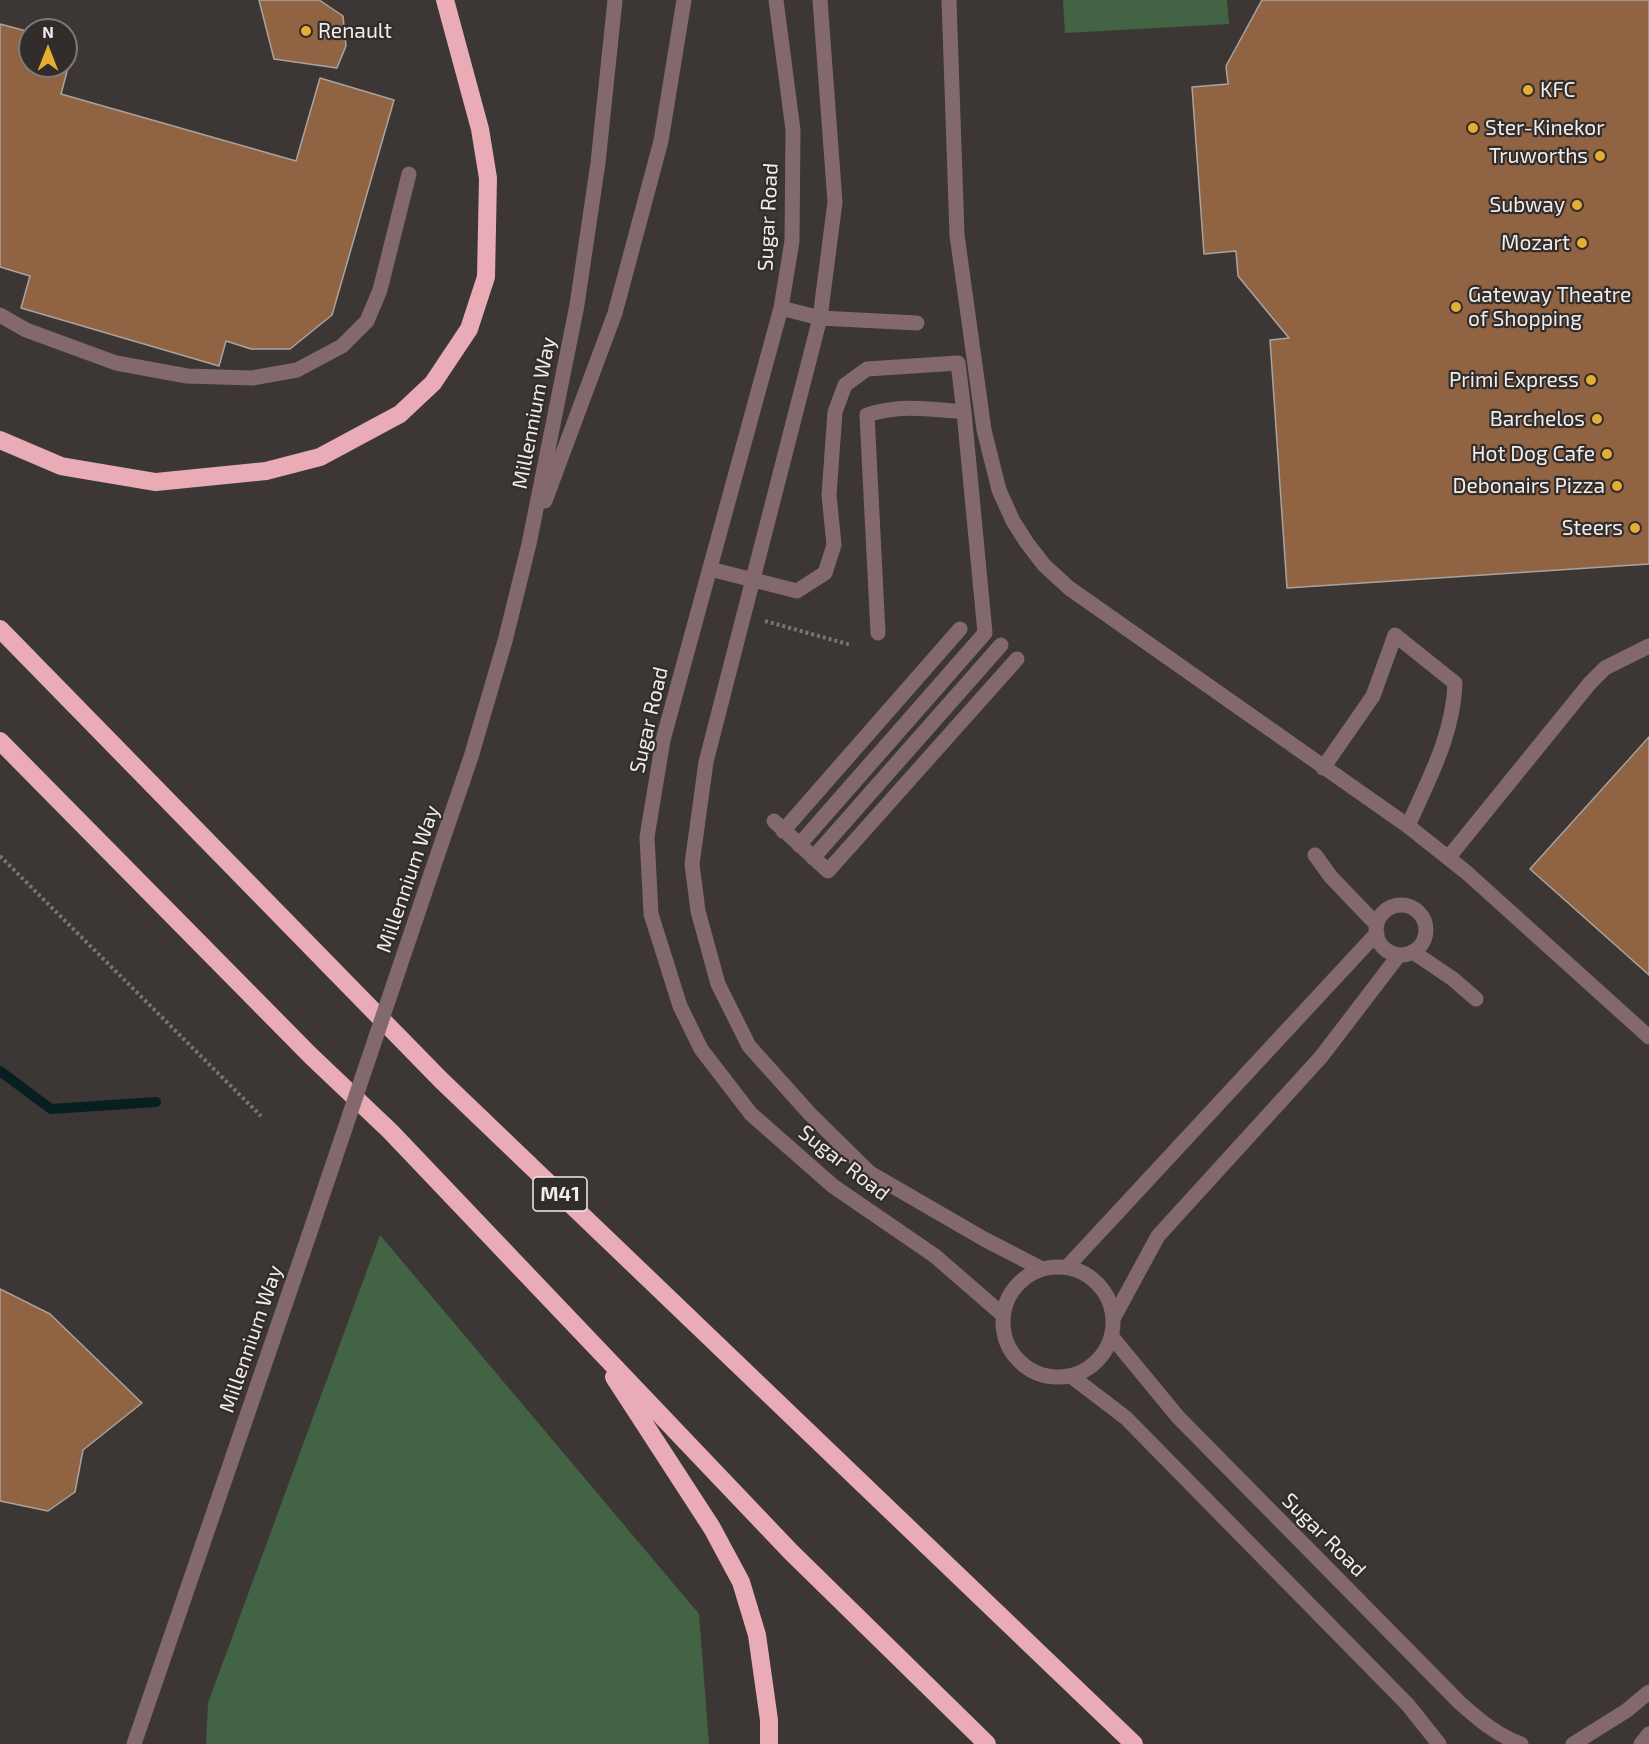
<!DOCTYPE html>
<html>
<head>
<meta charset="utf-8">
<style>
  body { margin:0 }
  #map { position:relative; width:1649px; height:1744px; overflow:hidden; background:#3c3734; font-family:"Exo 2",sans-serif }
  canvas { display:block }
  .north { position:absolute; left:18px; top:18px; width:60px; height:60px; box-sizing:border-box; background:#322d2a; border:2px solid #7e7a77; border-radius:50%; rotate:0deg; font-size:16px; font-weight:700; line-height:24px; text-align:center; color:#f0edeb }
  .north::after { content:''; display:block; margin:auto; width:21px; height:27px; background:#e4ae35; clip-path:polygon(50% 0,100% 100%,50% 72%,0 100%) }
</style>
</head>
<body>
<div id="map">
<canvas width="1649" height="1744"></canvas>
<div class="north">N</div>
</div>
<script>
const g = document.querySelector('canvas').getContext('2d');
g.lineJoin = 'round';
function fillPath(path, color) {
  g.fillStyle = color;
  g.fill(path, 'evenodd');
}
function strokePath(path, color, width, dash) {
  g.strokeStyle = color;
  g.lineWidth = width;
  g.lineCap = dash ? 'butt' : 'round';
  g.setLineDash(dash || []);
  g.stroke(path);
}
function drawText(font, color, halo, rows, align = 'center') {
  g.font = font + ' "Exo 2",sans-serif';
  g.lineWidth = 4.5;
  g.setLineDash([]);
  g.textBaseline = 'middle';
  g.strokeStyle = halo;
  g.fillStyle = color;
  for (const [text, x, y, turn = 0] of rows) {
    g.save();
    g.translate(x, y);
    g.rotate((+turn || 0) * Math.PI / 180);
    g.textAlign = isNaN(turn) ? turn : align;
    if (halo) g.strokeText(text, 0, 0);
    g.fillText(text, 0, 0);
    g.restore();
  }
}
fillPath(new Path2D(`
  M1063,0h164l2,24 -164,9z
  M380,1235l319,379 10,130h-503l2,-41z`), '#426444');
strokePath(new Path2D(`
  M0,1071l51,38 105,-7`), '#071f20', 10);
const building = new Path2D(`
  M259,0h60l24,16 3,30 -9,22 -63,-9z
  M1262,0h387v564l-362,24 -17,-248 19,-2 -51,-62 -2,-25 -32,3 -12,-167 36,-3 -2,-18z
  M0,24l30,8v34h36v-23l8,2 -13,49 235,67 24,-83 74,22 -62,215 -42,34h-39l-25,-8 -7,25 -198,-58 9,-32 -30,-9z
  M1649,737v238l-119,-106z
  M0,1289l50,25 92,89 -59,47 -8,42 -27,19 -48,-10z`);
fillPath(building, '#906343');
strokePath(building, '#aaa4a0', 1.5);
strokePath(new Path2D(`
  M765,621l86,24
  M0,856l261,260`), '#7a7573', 4, [3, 3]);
strokePath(new Path2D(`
  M776,0l17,130 -1,111 -11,67 -118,432 -16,97 4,77 29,92 21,43 50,65 82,72 102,70 68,59
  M820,0l15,202 -15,116 -114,444 -14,102 6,47 20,73 31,62 61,68 60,59 114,66 58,30
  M949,0l8,235 27,195 15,60 14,31 14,22 17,22 25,23 339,238 58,46 183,165
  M781,308l39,10 97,5
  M0,315l26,15 90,33 71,13 65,2 45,-8 45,-24 25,-25 13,-31 29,-116
  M545,501l70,-188 46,-172 23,-141
  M710,569l87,22 28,-18 9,-28 -5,-50 6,-83 10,-27 22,-16 91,-6 6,49c-33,-3 -65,-8 -97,3l11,218
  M1323,768l50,-72 22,-61 60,48c-2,53 -26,95 -47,143
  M774,821l54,50 189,-212
  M783,831l177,-202
  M799,845l186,-212 -21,-221
  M1315,855l16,22 46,48
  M813,858l188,-213
  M1448,858l142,-175 15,-15 44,-22
  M432,871l39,-114 34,-116 24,-97 48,-239 21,-142 17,-163
  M1376 930a25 25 0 1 1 50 0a25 25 0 1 1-50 0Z
  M1413,952l40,27 23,20
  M1003 1322a55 55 0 1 1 110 0a55 55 0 1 1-110 0Z
  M1067,1267l310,-334
  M1114,1317l44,-81 163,-179 78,-102
  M1112,1337l66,80 282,286c19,17 37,32 61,41
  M1071,1376l55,42 282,287 31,39
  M134,1744l175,-509
  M1573,1744l53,-33 23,-19
  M1641,1744l8,-10`), '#83696e', 15);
strokePath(new Path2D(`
  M0,440l61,26 95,16 110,-11 54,-14 80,-43 33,-31 36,-54 17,-52 2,-99 -8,-49 -35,-129
  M0,629l441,451 693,664
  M0,741l311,315 79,75 401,421 196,192
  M614,1377l98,151 29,54 16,53 12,85v24`), '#e9abb6', 18);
strokePath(new Path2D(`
  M309,1235l123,-364`), '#83696e', 15);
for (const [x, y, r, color] of [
  [306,31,6,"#e4ae35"],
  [1528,90,6,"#e4ae35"],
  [1473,128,6,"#e4ae35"],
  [1600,156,6,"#e4ae35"],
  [1577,205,6,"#e4ae35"],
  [1582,243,6,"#e4ae35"],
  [1456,307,6,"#e4ae35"],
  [1591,380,6,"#e4ae35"],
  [1597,419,6,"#e4ae35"],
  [1607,454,6,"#e4ae35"],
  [1617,486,6,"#e4ae35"],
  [1635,528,6,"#e4ae35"]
]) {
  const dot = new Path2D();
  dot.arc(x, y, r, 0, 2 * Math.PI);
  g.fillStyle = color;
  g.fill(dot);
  strokePath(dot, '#322d2a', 2);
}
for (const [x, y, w] of [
  [560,1194,54]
]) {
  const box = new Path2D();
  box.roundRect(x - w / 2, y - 17, w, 34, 4.5);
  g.fillStyle = '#322d2a';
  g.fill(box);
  strokePath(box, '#f0edeb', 1.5);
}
drawText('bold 20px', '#f0edeb', null, [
  ["M41",560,1194]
]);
drawText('21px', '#f0edeb', '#322d2a', [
  ["Renault",318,31,"left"],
  ["KFC",1540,90,"left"],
  ["Ster-Kinekor",1485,128,"left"],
  ["Truworths",1588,156],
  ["Subway",1565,205],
  ["Mozart",1570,243],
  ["Gateway Theatre",1468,295,"left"],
  ["of Shopping",1468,319,"left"],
  ["Primi Express",1579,380],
  ["Barchelos",1585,419],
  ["Hot Dog Cafe",1595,454],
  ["Debonairs Pizza",1605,486],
  ["Steers",1623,528]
], 'right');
drawText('21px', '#f0edeb', '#322d2a', [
  ["Sugar Road",768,217,-87],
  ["Millennium Way",534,413,-79],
  ["Sugar Road",649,720,-77],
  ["Millennium Way",408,879,-71],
  ["Sugar Road",844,1163,38],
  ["Millennium Way",251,1339,-71],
  ["Sugar Road",1324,1535,45]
]);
</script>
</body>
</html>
